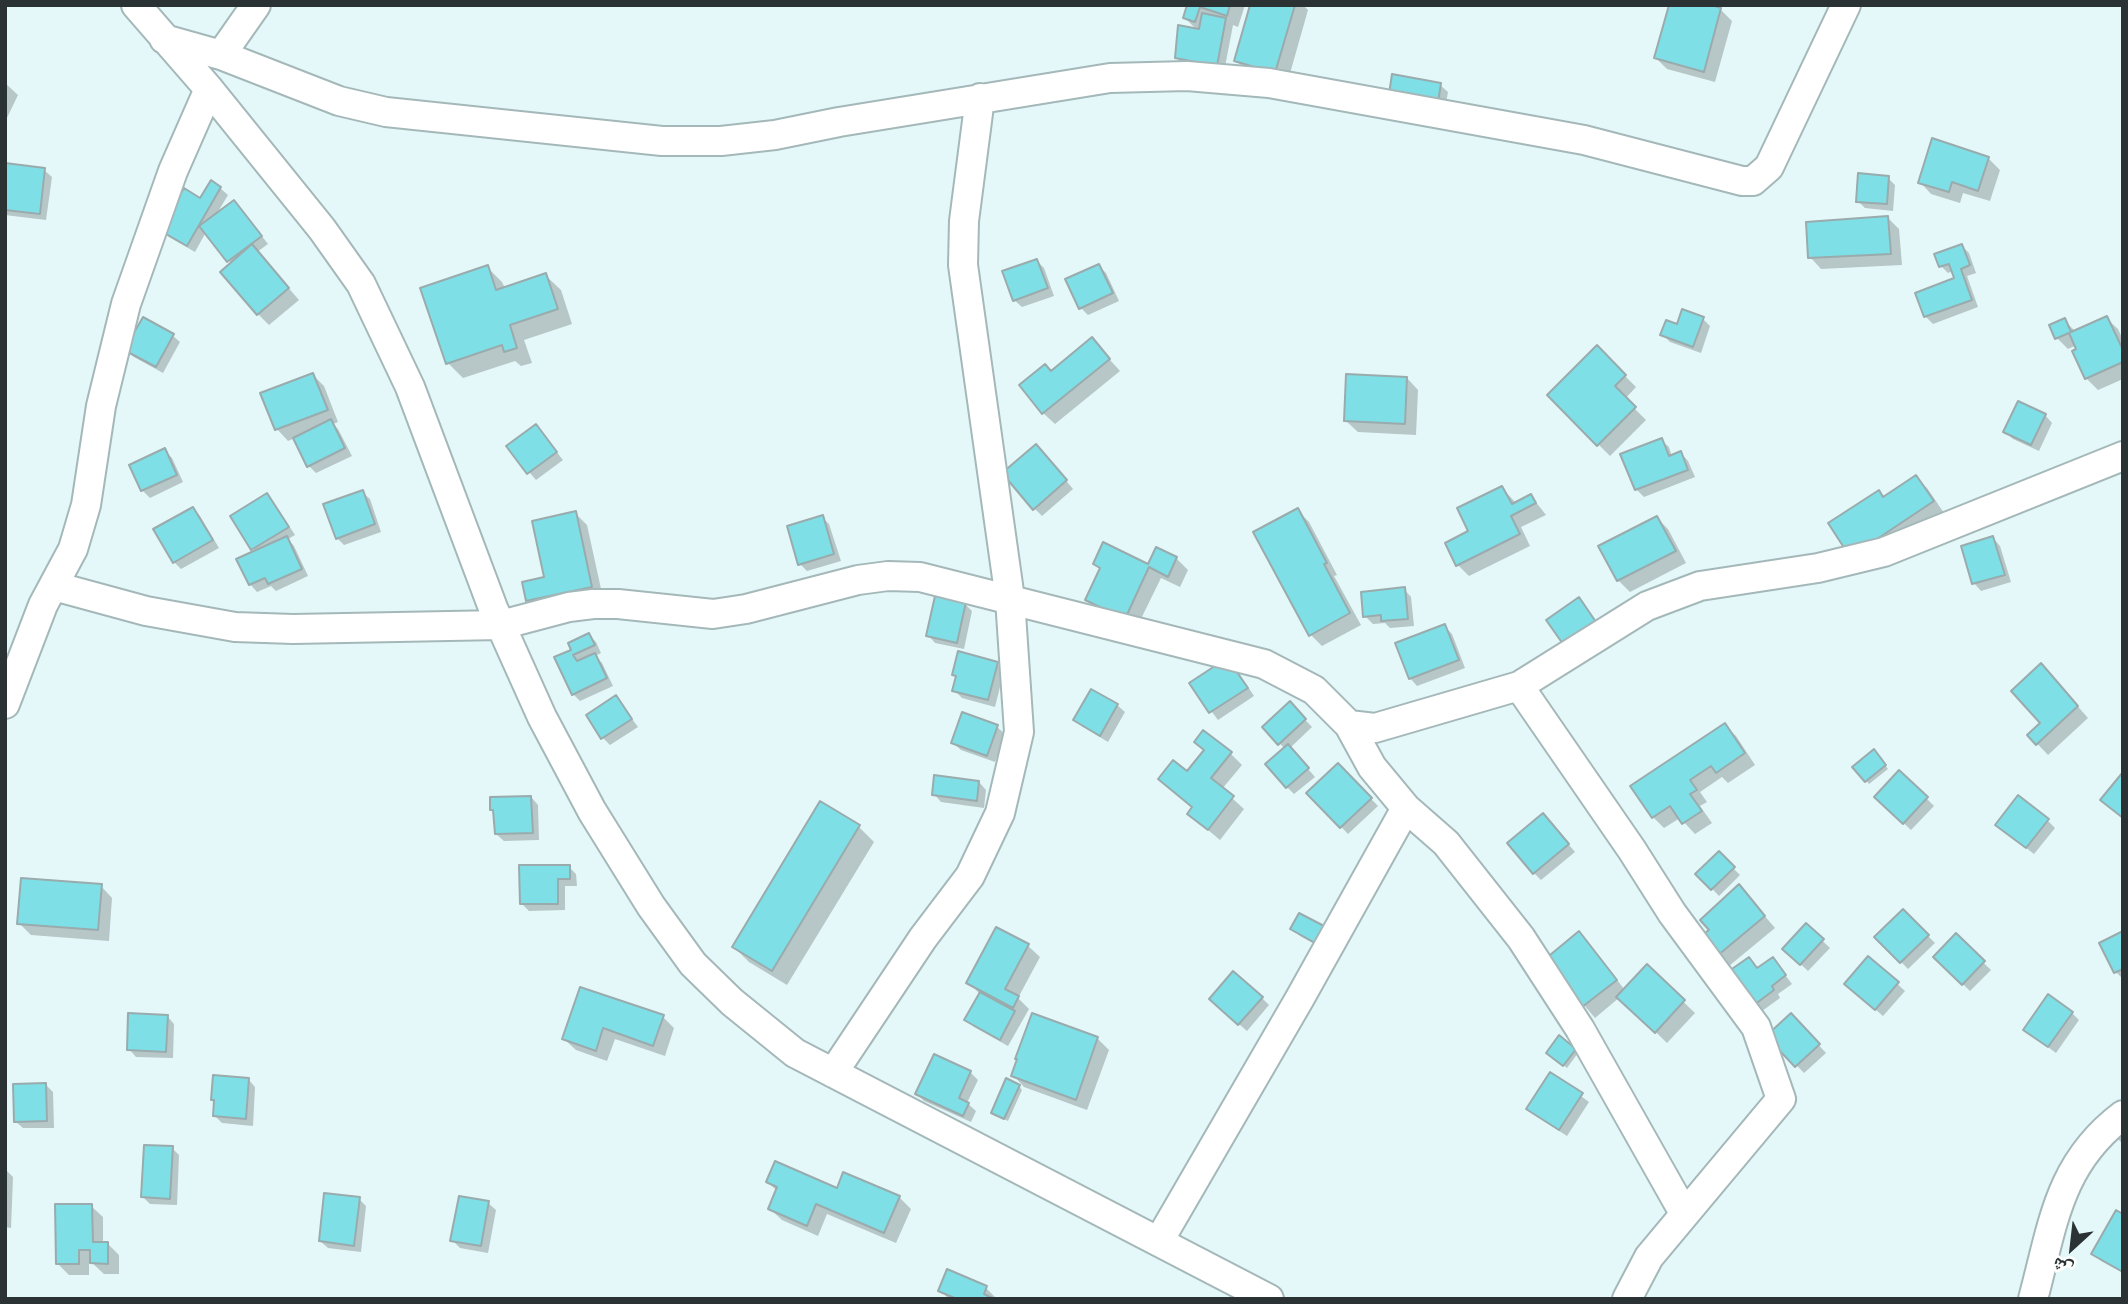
<!DOCTYPE html>
<html>
<head>
<meta charset="utf-8">
<style>
  body { margin:0 }
  #map { position:relative; width:2128px; height:1304px; overflow:hidden; background:#e5f8f9; font-family:"Work Sans","Noto Naskh Arabic",sans-serif }
  canvas { display:block }
  .frame { position:absolute; inset:0; border:7px solid #2b3233; pointer-events:none }
  .north { position:absolute; left:2037px; top:1213px; width:70px; height:70px; -webkit-text-stroke:5px #fff; paint-order:stroke; rotate:207deg; font-size:19px; font-weight:700; line-height:28px; text-align:center; color:#2b3233 }
  .north::after { content:''; display:block; margin:auto; width:24px; height:32px; background:#2b3233; clip-path:polygon(50% 0,100% 100%,50% 72%,0 100%) }
</style>
</head>
<body>
<div id="map">
<canvas width="2128" height="1304"></canvas>
<div class="frame"></div>
<div class="north">ش</div>
</div>
<script>
const g = document.querySelector('canvas').getContext('2d');
g.lineJoin = 'round';
function fillPath(path, color) {
  g.fillStyle = color;
  g.fill(path, 'evenodd');
}
function strokePath(path, color, width, dash) {
  g.strokeStyle = color;
  g.lineWidth = width;
  g.lineCap = dash ? 'butt' : 'round';
  g.setLineDash(dash || []);
  g.stroke(path);
}
fillPath(new Path2D(`
  M1189,5h56l-7,22 -5,-2 -9,47 -40,-7 -7,-7 20,-28 -12,-12z
  M1252,5h51l5,5 -21,74 -39,-12 -12,-11z
  M1720,9l12,12 -17,61 -48,-13 -11,-11z
  M5,83l13,12 -13,27z
  M1440,85l8,7 -3,17 -47,-9z
  M1988,158l12,12 -10,31 -27,-8 -3,10 -29,-9 -11,-12z
  M5,165l39,5 8,7 -6,43 -41,-5z
  M1888,178l7,7 -2,26 -28,-3 -7,-7z
  M220,188l8,7 -12,20 18,-13 7,7 27,35 -11,8 42,48 -30,25 -11,-11 -26,-50 -26,-32 -11,20 -26,-15 -7,-8z
  M1888,218l11,11 3,36 -81,4 -11,-12z
  M1962,246l7,7 7,20 -9,3 11,31 -45,17 -8,-8 31,-37 -3,-8 -5,2 -7,-7z
  M1037,261l7,7 10,28 -32,11 -8,-7z
  M1099,266l7,7 13,28 -31,14 -7,-7z
  M487,267l15,15 3,6 40,-13 16,15 11,34 -48,16 8,23 -11,3 -6,-5 -52,17 -15,-15z
  M2106,318l12,11 5,11v39l-25,11 -12,-12 -9,-33 -9,4 -11,-11 7,-18 12,12z
  M1703,319l7,7 -9,27 -31,-11 -8,-8 16,-8z
  M172,335l8,7 -17,31 -29,-16 -7,-7z
  M1092,340l28,31 -65,53 -12,-11 9,-40z
  M1597,348l39,39 -11,12 21,21 -36,36 -61,-61z
  M313,375l11,11 14,36 -5,2 5,5 14,27 -36,17 -7,-7 -14,-28 -7,3 -11,-12z
  M1407,378l11,12 -2,45 -58,-3 -12,-11z
  M2045,415l7,8 -13,28 -26,-12 -8,-7z
  M536,426l27,34 -27,20 -28,-33z
  M1661,440l8,7 3,10 9,-4 7,8 7,16 -51,20 -8,-8z
  M164,450l8,8 11,24 -33,16 -8,-8 -11,-24z
  M1044,454l29,35 -31,27 -8,-8z
  M1916,477l11,11 17,25 -81,54 16,-75 5,6z
  M1502,488l14,15 15,-7 15,19 -25,12 9,19 -61,30 -11,-11 13,-33z
  M362,492l8,7 11,33 -37,13 -7,-7z
  M267,495l7,8 21,32 -7,4 6,7 14,30 -32,15 -5,-5 -14,6 -7,-8 6,-32 -23,-35z
  M193,509l7,7 19,32 -38,21 -7,-7z
  M1297,510l12,12 28,53 -3,1 27,49 -39,21 -12,-12z
  M575,513l12,12 16,73 -64,14 -11,-11 19,-23z
  M822,517l7,7 12,37 -34,10 -7,-7z
  M1657,518l11,11 18,34 -56,29 -12,-12z
  M1993,538l7,8 11,36 -30,9 -7,-8z
  M1176,558l12,12 -8,17 -19,-9 -25,51 -37,-18 -12,-11 14,-30 -6,-6 54,2z
  M1404,589l7,8 3,29 -24,2 -5,-5 -12,1 -8,-8z
  M965,604l7,7 -8,38 -29,-6 -7,-8z
  M1444,626l8,8 13,34 -48,18 -7,-8z
  M589,635l7,7 5,11 -6,3 7,7 11,23 -33,15 -7,-7 -16,-36 16,-8z
  M997,664l7,7 -9,36 -33,-9 -8,-8z
  M1235,667l19,29 -36,24 -27,-36z
  M2052,677l36,41 -40,37 -19,-20 14,-12z
  M616,697l22,30 -28,18 -7,-7z
  M1290,704l22,23 -22,21 25,29 -21,17 -7,-7 -2,-38 -21,-22z
  M1117,705l8,7 -17,30 -25,-15 -8,-7z
  M1724,725l12,11 19,29 -27,18 -6,-6 -22,15 7,10 -7,4 12,17 -17,11 -15,-16 -16,10 -11,-11z
  M997,727l8,7 -10,28 -34,-12 -8,-7z
  M1205,751l25,2 12,12 -20,24 22,20 -24,31 -31,-26 4,-6 -33,-29 28,-6z
  M1877,755l11,14 -19,15 -14,-17z
  M1338,765l40,41 -30,28 -39,-41z
  M1900,772l34,34 -23,24 -35,-33z
  M979,782l7,8 -2,18 -43,-6 -7,-8z
  M531,797l7,8 1,35 -35,1 -8,-7z
  M2047,820l8,8 -21,26 -29,-22z
  M1550,822l25,30 -34,28 -7,-7z
  M859,827l15,15 -87,143 -38,-23 -15,-15z
  M1719,854l21,21 -21,21 -21,-22z
  M569,867l7,7 1,12h-12v24l-36,1 -8,-8z
  M101,886l11,12 -3,43 -78,-6 -12,-12z
  M1739,886l36,42 -46,38 -11,-11 -7,-25z
  M1903,911l32,32 -27,26 -31,-32z
  M1806,925l24,23 -22,23 -16,-15z
  M997,929l31,17 12,11 -22,41 11,11 -21,37 -34,-19 -8,-7 14,-26 -12,-12z
  M1292,929h33v21l-25,-14z
  M1579,933l46,57 22,-23 48,46 -28,30 -47,-46 -25,21 -49,-58z
  M2123,933v46l-7,-7z
  M1956,936l35,34 -21,21 -35,-34z
  M1869,958l36,33 -22,25 -29,-25z
  M1773,959l19,25 -14,10 2,4 -18,13 -7,-8 3,-33z
  M581,989l82,28 11,11 -9,28 -50,-17 -8,22 -31,-11 -12,-11z
  M1262,998l7,7 -22,26 -29,-25z
  M2072,1013l7,7 -23,33 -31,-23z
  M1791,1015l35,38 -22,20 -36,-37z
  M167,1016l7,8 -1,34 -37,-1 -7,-8z
  M1097,1038l12,12 -22,60 -63,-23 -11,-12z
  M1575,1050l3,3 -11,15 -16,-12z
  M970,1072l8,8 -11,23 9,8 -5,11 -47,-21 -7,-7z
  M1551,1074l38,28 -22,34 -31,-20 -7,-8z
  M248,1079l7,8 -2,39 -31,-3 -7,-7v-14l-2,-3z
  M46,1085l7,7 1,36h-31l-8,-7z
  M1019,1086l3,4 -14,31 -12,-6 -3,-3z
  M2123,1132v12l-5,-5z
  M172,1148l7,7 -2,50 -27,-1 -7,-7z
  M6,1170l7,7 -2,51 -6,-1z
  M768,1182l131,15 12,12 -15,34 -69,-29 -9,22 -36,-16 -12,-11 7,-18z
  M359,1199l7,7 -5,46 -33,-4 -8,-7z
  M488,1203l8,7 -8,43 -28,-5 -8,-8z
  M91,1206l12,11v26h4l12,12v19h-15l-15,-14v15h-20l-12,-12z
  M2123,1216v57l-22,-12 -8,-8z
  M986,1288l11,11h-48l-9,-9z`), '#0003');
const building = new Path2D(`
  M1187,5h43l-3,11 -27,-9 -5,15 -12,-4z
  M1250,5h45l-20,68 -41,-12z
  M1669,5h43l9,3 -17,64 -50,-14z
  M1202,13l24,5 -9,48 -42,-8 3,-33 21,4z
  M1392,74l49,9 -3,20 -49,-9z
  M1932,138l57,19 -11,34 -26,-9 -3,10 -31,-9z
  M5,163l40,5 -5,46 -35,-4z
  M1858,173l31,3 -2,28 -31,-2z
  M211,180l10,7 -34,59 -28,-16 25,-42 16,10z
  M234,200l28,36 -35,26 -28,-36z
  M1888,216l3,38 -83,4 -2,-36z
  M252,244l37,44 -32,27 -37,-43z
  M1962,244l8,21 -9,4 11,31 -48,17 -9,-24 39,-15 -5,-14 -10,3 -5,-13z
  M1037,259l11,29 -35,13 -11,-30z
  M1099,264l14,29 -34,16 -14,-30z
  M488,265l8,25 50,-17 12,36 -48,16 7,23 -13,4 -2,-7 -56,19 -26,-76z
  M1682,309l22,8 -11,30 -33,-12 6,-15 11,4z
  M2107,316l16,34v12l-38,17 -13,-28 4,-2 -7,-16 -14,6 -6,-14 16,-7 6,14z
  M143,317l31,17 -18,33 -32,-17z
  M1092,337l18,22 -68,55 -23,-29 26,-21 6,7z
  M1597,345l29,30 -11,11 21,21 -39,39 -50,-51z
  M313,373l15,37 -53,20 -15,-37z
  M1346,374l61,3 -2,47 -61,-3z
  M2018,401l28,13 -15,31 -28,-13z
  M331,419l14,29 -38,19 -14,-29z
  M536,424l21,28 -30,22 -21,-28z
  M1662,438l7,18 12,-5 7,19 -53,20 -15,-36z
  M1036,444l31,36 -34,30 -31,-37z
  M165,448l12,27 -36,16 -12,-26z
  M1916,475l18,26 -84,56 -22,-34 51,-33 4,7z
  M1502,486l10,18 19,-10 5,9 -25,13 9,18 -64,32 -11,-23 23,-12 -11,-23z
  M363,490l12,34 -39,15 -13,-35z
  M267,493l22,34 -38,23 -21,-34z
  M193,507l20,33 -40,23 -20,-34z
  M1298,508l29,55 -3,1 26,49 -41,23 -56,-104z
  M576,511l16,76 -66,14 -4,-19 22,-5 -12,-56z
  M823,515l11,39 -36,11 -11,-39z
  M1657,516l19,35 -59,30 -19,-35z
  M287,536l15,33 -34,15 -3,-6 -16,7 -13,-26z
  M1993,536l12,39 -33,9 -11,-38z
  M1103,542l45,22 8,-17 21,10 -9,20 -19,-10 -24,52 -40,-19 15,-32 -7,-4z
  M1405,587l3,32 -27,2v-6l-18,2 -2,-25z
  M935,596l31,6 -9,41 -31,-7z
  M1579,597l17,25 -33,22 -17,-24z
  M1445,624l14,36 -50,19 -14,-36z
  M589,633l6,12 -22,10 4,6 18,-8 12,25 -35,17 -18,-38 17,-7 -3,-7z
  M958,651l40,11 -10,38 -36,-9 4,-15 -4,-1z
  M1227,658l21,30 -39,25 -20,-30z
  M2041,663l37,43 -42,39 -9,-10 13,-12 -29,-32z
  M1091,689l27,15 -18,32 -27,-16z
  M616,695l16,24 -31,20 -15,-24z
  M1290,701l16,18 -28,26 -16,-18z
  M962,712l36,13 -11,31 -36,-13z
  M1725,723l20,30 -29,20 -5,-7 -21,14 7,10 -7,4 12,17 -20,13 -12,-18 -18,12 -22,-32z
  M1203,730l29,22 -21,26 23,18 -26,34 -21,-16 5,-7 -34,-28 15,-19 14,11 17,-21 -10,-8z
  M1288,744l21,24 -23,20 -21,-24z
  M1874,749l12,16 -21,17 -13,-15z
  M1338,763l34,35 -32,30 -34,-35z
  M1899,770l29,27 -25,27 -29,-27z
  M2123,772v46l-23,-18z
  M934,775l45,6 -2,20 -45,-6z
  M2018,795l31,24 -23,29 -31,-23z
  M531,796l2,37 -38,1 -2,-24h-3v-13z
  M820,801l40,24 -88,146 -40,-24z
  M1543,813l26,31 -36,30 -26,-31z
  M1719,851l16,16 -24,23 -16,-16z
  M519,865h51v14h-12v25h-38z
  M21,878l81,6 -4,46 -81,-6z
  M1739,884l26,32 -48,40 -17,-20 9,-6 -9,-10z
  M1903,909l26,26 -29,28 -26,-26z
  M1299,913l27,14 -9,17 -27,-15z
  M1806,923l18,16 -24,26 -18,-16z
  M996,927l33,17 -24,45 14,7 -6,12 -47,-25z
  M1579,931l38,49 -35,27 -38,-47z
  M2123,931v38l-9,4 -15,-30z
  M1956,933l29,28 -23,24 -29,-28z
  M1868,956l31,26 -24,28 -31,-26z
  M1749,957l8,11 16,-11 13,18 -14,11 2,4 -20,15 -25,-34z
  M1647,964l38,36 -30,33 -39,-36z
  M1233,971l30,26 -25,28 -29,-26z
  M580,987l84,28 -11,31 -50,-18 -7,23 -34,-12z
  M980,992l35,19 -15,29 -36,-20z
  M2048,994l25,18 -25,35 -25,-17z
  M128,1013l40,2 -2,37 -39,-2z
  M1032,1013l66,24 -22,63 -65,-24 6,-17h-2z
  M1791,1013l29,31 -25,23 -29,-31z
  M1559,1035l17,14 -13,17 -17,-13z
  M934,1054l37,17 -12,27 10,5 -6,13 -48,-22z
  M1550,1072l33,21 -24,37 -33,-21z
  M213,1075l36,3 -3,41 -33,-3 1,-16h-3z
  M1006,1078l14,7 -16,34 -13,-6z
  M46,1083l1,38 -33,1 -1,-38z
  M144,1145l29,1 -3,53 -29,-2z
  M775,1161l62,27 6,-16 57,24 -16,37 -68,-29 -9,22 -39,-17 9,-22 -11,-5z
  M324,1193l36,4 -6,49 -35,-5z
  M459,1196l30,5 -8,45 -31,-5z
  M55,1204h37l1,38h15v22l-18,-1v-13h-11v14h-23z
  M2116,1210l7,4v58l-32,-18z
  M947,1269l40,17 -3,8 10,5h-37l-19,-8z`);
fillPath(building, '#7fdfe7');
strokePath(building, '#99abac', 2);
const minor = new Path2D(`
  M136,5l73,84 113,140 39,55 49,103 83,221 49,109 50,94 59,95 42,58 39,38 63,51 474,246
  M164,39l57,16 118,46 47,11 276,29h59l54,-6 64,-13 271,-44 77,-2 82,7 315,57 158,41h11l16,-14 77,-162
  M221,55l35,-50
  M54,586l92,25 89,16 58,2 208,-4 68,-18 24,-3h25l95,10 33,-5 112,-29 30,-4 32,1 344,87 50,26 35,35 26,3 144,-42 128,-80 53,-20 118,-18 66,-16 239,-96
  M1519,686l113,164 40,63 84,114 25,72 -132,158 -22,42
  M5,704l38,-99 30,-56 13,-44 15,-99 25,-102 47,-133 36,-82
  M1349,725l23,42 34,41 40,35 75,95 59,91 104,184
  M833,1073l90,-135 47,-62 30,-63 19,-81 -9,-133 -47,-334 1,-44 16,-123
  M1159,1241l141,-243 106,-190
  M2033,1299c20,-74 25,-135 90,-184`);
strokePath(minor, '#a5b8b9', 32);
strokePath(minor, '#fff', 28);
</script>
</body>
</html>
